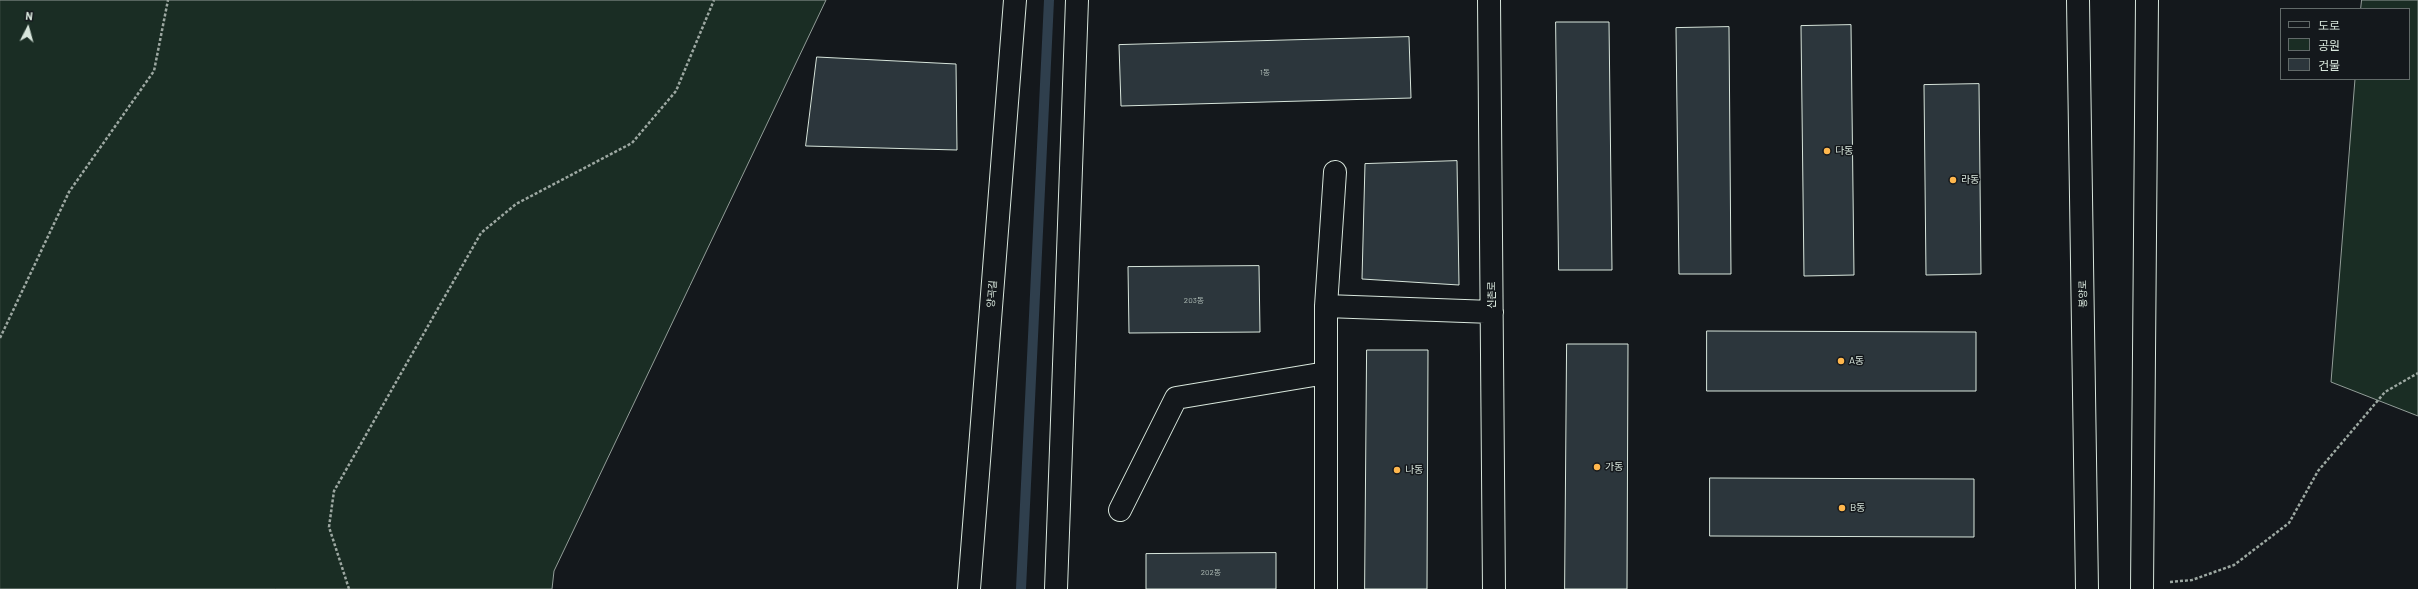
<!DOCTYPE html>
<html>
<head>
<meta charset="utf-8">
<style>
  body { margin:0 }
  #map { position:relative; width:2418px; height:589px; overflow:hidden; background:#14181c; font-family:Barlow,"Noto Sans KR",sans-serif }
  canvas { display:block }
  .legend { position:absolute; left:2280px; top:8px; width:130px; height:72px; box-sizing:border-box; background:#14181c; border:1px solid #626a69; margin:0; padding:5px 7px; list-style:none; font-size:12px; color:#d8e6dc }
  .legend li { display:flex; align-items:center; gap:8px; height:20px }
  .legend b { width:20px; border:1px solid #626a69 }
  .north { position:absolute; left:8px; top:8px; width:40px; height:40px; -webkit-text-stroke:3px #14181c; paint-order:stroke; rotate:6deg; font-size:11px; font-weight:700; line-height:16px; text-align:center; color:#d8e6dc }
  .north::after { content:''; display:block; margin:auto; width:14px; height:18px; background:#d8e6dc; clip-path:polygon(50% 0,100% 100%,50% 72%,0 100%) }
</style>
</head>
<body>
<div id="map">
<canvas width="2418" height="589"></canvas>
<ul class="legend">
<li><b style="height:5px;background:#14181c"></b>도로</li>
<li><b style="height:11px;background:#1a2d24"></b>공원</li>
<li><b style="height:11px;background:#2c363c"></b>건물</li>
</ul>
<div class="north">N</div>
</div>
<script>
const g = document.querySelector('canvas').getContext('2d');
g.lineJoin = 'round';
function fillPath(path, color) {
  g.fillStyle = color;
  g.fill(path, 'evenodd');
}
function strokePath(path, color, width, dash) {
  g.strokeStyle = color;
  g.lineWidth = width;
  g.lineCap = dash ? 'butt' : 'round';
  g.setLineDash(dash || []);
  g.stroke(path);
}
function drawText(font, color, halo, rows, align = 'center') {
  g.font = font + ' Barlow,"Noto Sans KR",sans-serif';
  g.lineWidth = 3;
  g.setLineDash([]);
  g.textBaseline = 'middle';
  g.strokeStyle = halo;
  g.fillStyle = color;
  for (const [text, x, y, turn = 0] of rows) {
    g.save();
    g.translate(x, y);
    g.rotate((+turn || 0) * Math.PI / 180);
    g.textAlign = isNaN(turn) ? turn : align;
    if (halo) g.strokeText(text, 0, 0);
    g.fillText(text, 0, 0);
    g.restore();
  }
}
const green = new Path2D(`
  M0,0h826l-272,571 -2,18h-552z
  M2362,0h56v416l-87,-34 24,-303h54v-70h-48z`);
fillPath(green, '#1a2d24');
strokePath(green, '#939e99', 1);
strokePath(new Path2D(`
  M1021,589l28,-589`), '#2f3f4d', 10);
const building = new Path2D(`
  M1556,22h53l3,248h-53z
  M1851,25l3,250 -50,1 -3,-250z
  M1729,27l2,247h-52l-3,-246z
  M1409,37l2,61 -290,8 -2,-61z
  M817,57l139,7 1,86 -151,-4z
  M1979,84l2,190 -55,1 -2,-190z
  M1457,161l2,124 -97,-6 3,-115z
  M1259,266l1,66 -131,1 -1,-66z
  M1707,331l269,1v59h-269z
  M1567,344h61l-1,245h-62z
  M1367,350h61l-1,239h-62z
  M1710,478l264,1v58l-264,-1z
  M1276,553v36h-130v-35z`);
fillPath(building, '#2c363c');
strokePath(building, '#d8e6dc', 1);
const minor = new Path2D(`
  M1489,0l5,589
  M1326,306l9,-134
  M1120,510l56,-112 150,-25
  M969,589l46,-589
  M1056,589l21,-589
  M1326,589v-283l166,6`);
const major = new Path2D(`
  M2078,0l9,589
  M2142,589l5,-589`);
strokePath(minor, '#d8e6dc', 24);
strokePath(major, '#d8e6dc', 24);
strokePath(new Path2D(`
  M0,338l69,-146 85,-121 14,-71
  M2170,582l22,-2 42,-15 55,-42 29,-52 67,-79 33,-19
  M349,589l-20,-62 5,-36 147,-258 35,-29 116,-61 44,-52 38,-91`), '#9da8a2', 2.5, [3, 2]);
strokePath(minor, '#14181c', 22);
strokePath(major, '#14181c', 22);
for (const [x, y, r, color] of [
  [1827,151,4,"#ffb74d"],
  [1953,180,4,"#ffb74d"],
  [1841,361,4,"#ffb74d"],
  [1597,467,4,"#ffb74d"],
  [1397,470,4,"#ffb74d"],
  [1842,508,4,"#ffb74d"]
]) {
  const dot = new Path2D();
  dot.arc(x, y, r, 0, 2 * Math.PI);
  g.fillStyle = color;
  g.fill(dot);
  strokePath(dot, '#14181c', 1.5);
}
drawText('8px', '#adbab4', null, [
  ["1동",1265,72],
  ["203동",1194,300],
  ["202동",1211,572]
]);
drawText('10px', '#d8e6dc', '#14181c', [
  ["다동",1835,151],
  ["라동",1961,180],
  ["A동",1849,361],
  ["가동",1605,467],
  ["나동",1405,470],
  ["B동",1850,508]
], 'left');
drawText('10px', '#d8e6dc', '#14181c', [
  ["양곡길",992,294,-85],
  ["봉양로",2083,294,-91],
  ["신촌로",1492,295,-90]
]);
</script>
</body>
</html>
